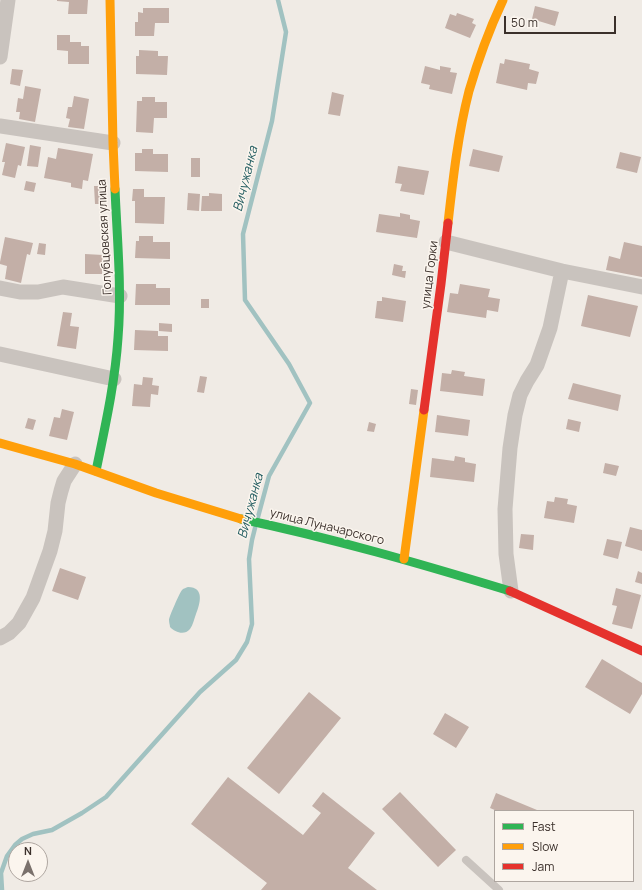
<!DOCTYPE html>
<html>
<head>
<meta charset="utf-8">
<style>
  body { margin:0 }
  #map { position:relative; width:642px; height:890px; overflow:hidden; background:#f0ebe5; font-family:Manrope,sans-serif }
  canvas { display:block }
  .legend { position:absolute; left:494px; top:810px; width:140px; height:72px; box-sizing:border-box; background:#fbf5ee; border:1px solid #aea6a0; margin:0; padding:5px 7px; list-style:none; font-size:12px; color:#3b302b }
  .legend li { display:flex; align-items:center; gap:8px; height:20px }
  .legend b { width:20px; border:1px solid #aea6a0 }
  .north { position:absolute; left:8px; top:842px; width:40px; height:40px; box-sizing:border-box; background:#fbf5ee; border:1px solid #aea6a0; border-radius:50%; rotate:0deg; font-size:11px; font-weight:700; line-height:16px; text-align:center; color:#3b302b }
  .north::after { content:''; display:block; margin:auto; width:14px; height:18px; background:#7a716c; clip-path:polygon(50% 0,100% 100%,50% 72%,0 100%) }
  .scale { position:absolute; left:504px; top:16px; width:112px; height:18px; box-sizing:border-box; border:2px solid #3b302b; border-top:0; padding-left:5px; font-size:12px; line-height:14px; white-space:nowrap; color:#3b302b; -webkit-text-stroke:3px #fbf5ee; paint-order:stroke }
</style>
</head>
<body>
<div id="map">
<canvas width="642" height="890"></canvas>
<ul class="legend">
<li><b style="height:5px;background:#30b455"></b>Fast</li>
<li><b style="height:5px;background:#ff9f0a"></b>Slow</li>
<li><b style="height:5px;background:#e5322d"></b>Jam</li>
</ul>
<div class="north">N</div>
<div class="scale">50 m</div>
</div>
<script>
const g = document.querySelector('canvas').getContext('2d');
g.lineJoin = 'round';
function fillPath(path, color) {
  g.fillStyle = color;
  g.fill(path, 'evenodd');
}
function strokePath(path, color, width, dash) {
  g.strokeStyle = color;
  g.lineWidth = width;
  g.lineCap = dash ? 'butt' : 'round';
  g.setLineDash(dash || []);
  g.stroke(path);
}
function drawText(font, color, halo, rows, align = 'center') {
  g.font = font + ' Manrope,sans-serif';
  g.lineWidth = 3;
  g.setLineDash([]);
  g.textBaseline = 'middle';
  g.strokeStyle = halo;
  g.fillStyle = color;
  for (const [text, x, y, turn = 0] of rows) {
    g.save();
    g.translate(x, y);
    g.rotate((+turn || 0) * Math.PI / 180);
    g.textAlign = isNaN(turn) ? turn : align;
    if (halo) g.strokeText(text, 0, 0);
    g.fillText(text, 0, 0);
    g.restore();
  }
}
fillPath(new Path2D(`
  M188,587c17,0 12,17 8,27 -2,5 -3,11 -6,15 -6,7 -15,3 -20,-2 0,-2 -1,-4 -1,-7 0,-3 11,-28 13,-30 2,-2 4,-2 6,-3z`), '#a1c2c1');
strokePath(new Path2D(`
  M258,517l11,-41 41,-73 -21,-39 -44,-64 -2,-66 29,-113 14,-89 -8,-32
  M2,890l-1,-17 6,-17 8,-11 7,-6 11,-5 19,-4 30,-17 24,-16 94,-105 36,-32 11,-18 5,-18 -3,-65 3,-19 3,-12`), '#a1c2c1', 4.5);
fillPath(new Path2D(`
  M57,0h31l-1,14h-19l1,-12 -12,-1z
  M535,6l24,6 -4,14 -23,-7z
  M143,8h26v15h-14l-1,13h-19v-14h3v-10l5,1z
  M457,13l17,6 -2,4 4,2 -6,13 -25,-10 5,-14 6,2z
  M57,35h13v7h11v4h8v18h-21v-13l-11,-1z
  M139,50l19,1v5h10l-1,19 -31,-1v-18h3z
  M505,59l25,5 -1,5 10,3 -3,12 -8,-1 -1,7 -31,-7 4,-20 4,1z
  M425,66l15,4v-4l11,2 -1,4 7,1 -5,21 -23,-5 1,-4 -9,-2z
  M12,69l11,1 -3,16 -10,-2z
  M25,86l16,3 -6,33 -16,-3 1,-7h-4l2,-14 5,1z
  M332,92l12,3 -4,21 -12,-2z
  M74,96l15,3 -5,30 -16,-2 2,-8 -4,-1 2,-11h4z
  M142,97h13v5h12v16h-13l-1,15 -17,-1 1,-31h5z
  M6,143l19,4 -4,19 -3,-1 -3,13 -13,-3 3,-13h-3z
  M30,145l11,2 -3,20 -11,-1z
  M58,148l35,6 -5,27 -5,-1 -1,9 -11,-2v-4l-27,-5 4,-21 8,2z
  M142,149h11v5h15v18l-33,-1v-18h7z
  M473,149l30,7 -4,16 -30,-6z
  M620,152l21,5 -4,16 -21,-5z
  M191,158h9v19h-9z
  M398,166l31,5 -5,24 -24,-4 2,-7 -7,-1z
  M26,181l10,2 -2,9 -10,-2z
  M94,186h9l2,18h-10z
  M133,189h11v8h21l-1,27 -29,-1v-22h-3z
  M188,193l12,1 -1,17 -12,-1z
  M209,193l13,1v17h-21l1,-15h7z
  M400,213l10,2v4l10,2 -3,17 -41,-6 3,-18 21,3z
  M139,236h14v6h17v17l-35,-1 1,-17h3z
  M5,237l28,6 -3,12 -3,-1 -6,29 -16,-4 2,-13 -7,-2v-2z
  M624,242l18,4v31l-36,-7 3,-14 11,3z
  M39,243l7,1 -1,11 -8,-1z
  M85,254l18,1 -1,19h-17z
  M394,264l9,2 -1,5h4l-1,7 -13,-3z
  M136,284h20v4h14v17h-35z
  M460,284l30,5 -2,8 12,2 -2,13 -11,-2 -1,8 -39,-6 3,-19 8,1z
  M588,295l50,11 -8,31 -49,-11z
  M382,297l24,4 -3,21 -28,-4 2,-17h5z
  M201,299h8v9h-8z
  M63,312l9,1 -2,13 9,1 -3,22 -19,-3z
  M159,323l13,1v8l-13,-1z
  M135,330l23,1v5h10v15l-34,-1z
  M452,370l13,2 -1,4 21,3 -2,17 -43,-5 2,-18 9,1z
  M200,376l7,1 -3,16 -7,-1z
  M143,377l10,1 -1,7 7,1 -1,9 -7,-1 -1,13 -18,-1 2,-22 8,1z
  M573,383l48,12 -3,16 -50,-12z
  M411,389l7,1 -2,15 -7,-1z
  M62,409l12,3 -7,28 -18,-4 5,-19 6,1z
  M437,415l33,5 -2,16 -33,-4z
  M28,418l8,2 -3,10 -8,-2z
  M568,419l13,3 -2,10 -13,-3z
  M369,422l7,2 -2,8 -7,-1z
  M455,456l10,2v4l11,2 -2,18 -44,-5 2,-19 22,3z
  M605,463l14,3 -3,10 -13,-3z
  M555,497l13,2 -1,5 10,2 -3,17 -30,-5 3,-17 7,1z
  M630,527l12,3v21l-17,-5z
  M521,534l13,1 -1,15 -14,-2z
  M607,539l15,3 -4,17 -15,-4z
  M60,568l26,9 -8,23 -26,-9z
  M638,571l4,2v11l-7,-2z
  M616,588l25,7 -9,34 -20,-5 5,-18 -5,-1z
  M602,659l40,24v11l-12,20 -45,-27z
  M309,692l32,26 -62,76 -32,-26z
  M445,713l24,14 -13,21 -23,-14z
  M228,777l75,58 18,-22 -9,-7 11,-14 52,41 -27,35 29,22h-116l6,-7 -76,-59z
  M400,792l56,58 -18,17 -56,-58z
  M496,793l41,17v1h-40l-7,-3z`), '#c3afa7');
strokePath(new Path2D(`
  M466,860l33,30`), '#c9c3be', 8);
strokePath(new Path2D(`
  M0,57l8,-57
  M0,126l113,17
  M446,242l116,29 80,16
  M0,288l20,4h18l25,-5 57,9
  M0,354l114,25
  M511,591l-5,-37 -1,-45 5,-61 5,-33 5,-20 7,-14 10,-16 13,-37 12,-57
  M0,638l9,-5 10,-10 14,-25 17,-47 5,-20 3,-28 3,-12 3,-10 11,-17`), '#c9c3be', 15);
strokePath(new Path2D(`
  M96,471c9,-44 19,-88 22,-133 4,-50 -1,-100 -3,-149
  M241,519c91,19 180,45 269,72`), '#30b455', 9);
strokePath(new Path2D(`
  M110,0l3,143 2,46
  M448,223c5,-44 10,-89 21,-132 9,-31 20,-61 34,-91
  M0,443l75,21 81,29 85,26
  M404,559l20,-149`), '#ff9f0a', 9);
strokePath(new Path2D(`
  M424,410l17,-126 7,-61
  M510,591l132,60`), '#e5322d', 9);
drawText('12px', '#3b302b', '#fbf5ee', [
  ["Голубцовская улица",105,237,-93],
  ["улица Горки",430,275,-83],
  ["улица Луначарского",327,527,14]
]);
drawText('italic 13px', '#1f5a5e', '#fbf5ee', [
  ["Вичужанка",246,179,-76],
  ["Вичужанка",251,506,-75]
]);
</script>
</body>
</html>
